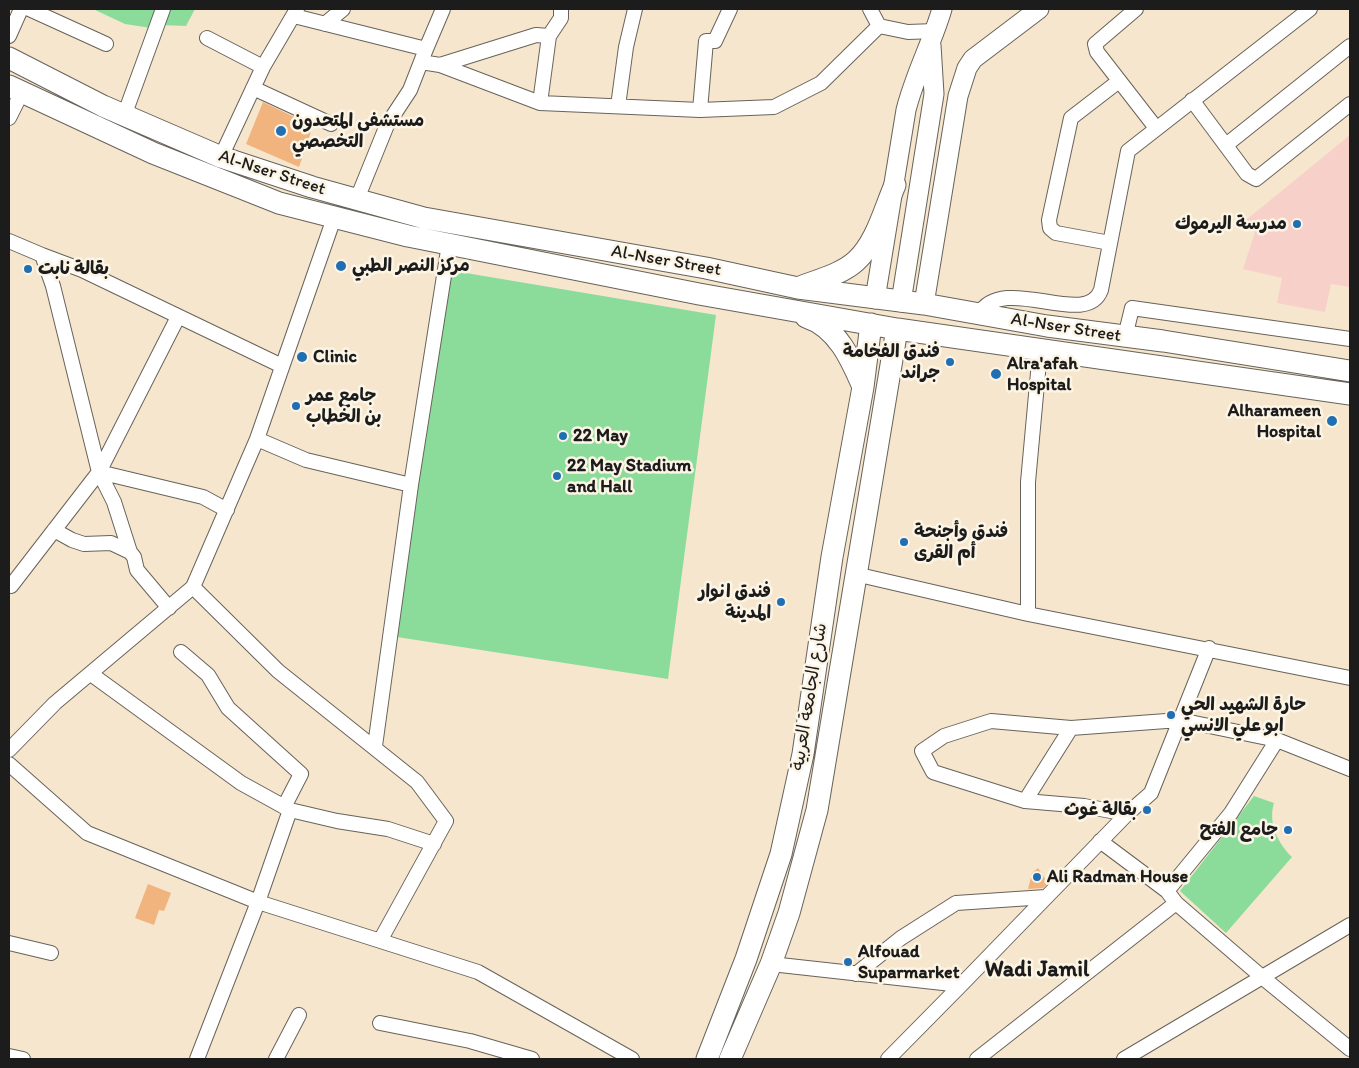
<!DOCTYPE html>
<html>
<head>
<meta charset="utf-8">
<style>
  body { margin:0 }
  #map { position:relative; width:1359px; height:1068px; overflow:hidden; background:#f6e6cd; font-family:Itim,sans-serif }
  canvas { display:block }
  .frame { position:absolute; inset:0; border:10px solid #1c1c1c; pointer-events:none }
</style>
</head>
<body>
<div id="map">
<canvas width="1359" height="1068"></canvas>
<div class="frame"></div>
</div>
<script>
const g = document.querySelector('canvas').getContext('2d');
g.lineJoin = 'round';
function fillPath(path, color) {
  g.fillStyle = color;
  g.fill(path, 'evenodd');
}
function strokePath(path, color, width, dash) {
  g.strokeStyle = color;
  g.lineWidth = width;
  g.lineCap = dash ? 'butt' : 'round';
  g.setLineDash(dash || []);
  g.stroke(path);
}
function drawText(font, color, halo, rows, align = 'center') {
  g.font = font + ' Itim,"Playpen Sans Arabic",sans-serif';
  g.lineWidth = 5;
  g.setLineDash([]);
  g.textBaseline = 'middle';
  g.strokeStyle = halo;
  g.fillStyle = color;
  for (const [text, x, y, turn = 0] of rows) {
    g.save();
    g.translate(x, y);
    g.rotate((+turn || 0) * Math.PI / 180);
    g.textAlign = isNaN(turn) ? turn : align;
    if (halo) g.strokeText(text, 0, 0);
    g.fillText(text, 0, 0);
    g.restore();
  }
}
fillPath(new Path2D(`
  M1350,135v152l-19,-3 -6,28 -48,-9 5,-25 -39,-9 12,-37 -12,-3 3,-9z`), '#f7d1c9');
fillPath(new Path2D(`
  M93,9h102l-9,17 -25,-1 -10,3 -26,-4z
  M448,270l268,45 -48,364 -271,-42z
  M1254,796l20,7c-6,20 3,39 18,54l-66,76 -46,-42z`), '#8bdc9b');
fillPath(new Path2D(`
  M263,102l50,24 -14,41 -53,-23z
  M1038,868l10,15 -5,5 -15,1 4,-16z
  M148,884l23,9 -7,18 -5,-1 -5,15 -19,-7z`), '#f1b47e');
const street = new Path2D(`
  M29,9l77,35
  M870,9l9,17
  M1136,9l-41,35 2,8 59,76
  M294,16l132,33 -16,41 -23,35 -30,74
  M325,24l18,-15
  M9,36l12,-27
  M207,38l56,29
  M426,49l17,-40
  M421,62l19,3 100,38 160,7 74,-3 47,-24 58,-57 29,6 27,-1
  M440,65l96,-30 13,1
  M253,88l78,36
  M1192,100l55,74 9,5 94,-75
  M540,103l9,-67 12,-18v-9
  M618,106l8,-59 9,-38
  M700,110l6,-69h9l15,-32
  M124,116l39,-107
  M9,118l13,-26
  M1226,145l124,-99
  M221,157l42,-90 34,-58
  M334,218l-77,221 -64,148 85,84 139,111 29,39 -65,118
  M9,241l33,14 11,31 46,186 -88,114 -2,-3
  M1110,243l-54,-10 -6,-5 -1,-8 22,-102 48,-37
  M42,255l40,15 200,96
  M979,314c25,-42 107,16 122,-24l27,-139 182,-142
  M178,317l-79,155 104,25 24,13
  M1125,337l7,-29 218,31
  M257,439l49,21 105,25
  M99,472l15,30 16,50
  M54,530l18,10 12,4 27,-1 19,9 4,5 3,13 32,38
  M855,574l173,40 322,64
  M1028,614v-132l12,-131
  M181,652l27,23 20,33 73,66 -17,33
  M91,674l150,109 49,27 47,11 51,8 46,15
  M1277,740l73,29
  M375,746l36,-261 38,-241
  M9,750l46,-47 138,-116
  M9,764l78,69 171,69 220,70 154,87
  M1025,801l46,-73
  M1127,814l-43,-8 -59,-5 -92,-29 -11,-21 22,-15 47,-15 80,7 109,-8 97,20 -46,73 -64,78
  M1100,841l67,50 9,12 86,74 88,72
  M9,943l42,10
  M771,964l190,21 166,-171 24,-21 58,-145
  M856,974l45,-36 55,-35 90,-6
  M380,1023l90,18 62,18
  M9,1056l14,3
  M197,1059l61,-157 32,-92
  M276,1059l23,-44
  M888,1059l73,-74
  M977,1059l199,-156
  M1124,1059l226,-134`);
const secondary = new Path2D(`
  M875,299l31,-189c9,-36 26,-67 36,-101
  M901,302l33,-208 -3,-49
  M924,304l34,-208 9,-28 6,-9 66,-50`);
const primary = new Path2D(`
  M9,58l94,48 118,51 91,30 112,31 282,50 92,20 126,16 123,22 116,15 187,30
  M9,86l144,67 126,50 129,33 291,58 198,35 453,65
  M800,287c18,-7 42,-13 56,-26 20,-18 28,-51 39,-76
  M806,317c31,10 45,42 57,70
  M707,1059l39,-100 35,-105 22,-100 29,-197 31,-170 8,-63
  M730,1059l41,-95 18,-51 28,-103 80,-481`);
strokePath(street, '#68635a', 16);
strokePath(secondary, '#68635a', 21);
strokePath(primary, '#68635a', 23);
strokePath(street, '#fff', 14);
strokePath(secondary, '#fff', 19);
strokePath(primary, '#fff', 21);
for (const [x, y, r, color] of [
  [281,131,6,"#1f6fb2"],
  [1297,224,5,"#1f6fb2"],
  [341,266,6,"#1f6fb2"],
  [28,269,5,"#1f6fb2"],
  [302,357,6,"#1f6fb2"],
  [950,362,5,"#1f6fb2"],
  [996,374,6,"#1f6fb2"],
  [296,406,5,"#1f6fb2"],
  [1332,421,6,"#1f6fb2"],
  [563,436,5,"#1f6fb2"],
  [557,476,5,"#1f6fb2"],
  [904,542,5,"#1f6fb2"],
  [781,602,5,"#1f6fb2"],
  [1171,715,5,"#1f6fb2"],
  [1147,810,5,"#1f6fb2"],
  [1288,830,5,"#1f6fb2"],
  [1037,877,5,"#1f6fb2"],
  [848,962,5,"#1f6fb2"]
]) {
  const dot = new Path2D();
  dot.arc(x, y, r, 0, 2 * Math.PI);
  g.fillStyle = color;
  g.fill(dot);
  strokePath(dot, '#fcf5e5', 2);
}
drawText('bold 18px', '#1c1c1c', '#fcf5e5', [
  ["مستشفى المتحدون",292,121],
  ["التخصصي",292,142],
  ["مدرسة اليرموك",1287,224,"right"],
  ["مركز النصر الطبي",352,266],
  ["بقالة نابت",38,269],
  ["فندق الفخامة",940,352,"right"],
  ["جراند",940,373,"right"],
  ["Clinic",313,357],
  ["Alra'afah",1007,364],
  ["Hospital",1007,385],
  ["جامع عمر",306,396],
  ["بن الخطاب",306,417],
  ["Alharameen",1321,411,"right"],
  ["Hospital",1321,432,"right"],
  ["22 May",573,436],
  ["22 May Stadium",567,466],
  ["and Hall",567,487],
  ["فندق وأجنحة",914,532],
  ["أم القرى",914,553],
  ["فندق انوار",771,592,"right"],
  ["المدينة",771,613,"right"],
  ["حارة الشهيد الحي",1181,705],
  ["ابو علي الانسي",1181,726],
  ["بقالة غوث",1137,810,"right"],
  ["جامع الفتح",1278,830,"right"],
  ["Ali Radman House",1047,877],
  ["Alfouad",858,952],
  ["Suparmarket",858,973]
], 'left');
drawText('18px', '#1c1c1c', '#fcf5e5', [
  ["Al-Nser Street",272,173,18],
  ["Al-Nser Street",666,261,10],
  ["Al-Nser Street",1066,328,9],
  ["شارع الجامعة العربية",810,697,-81]
]);
drawText('bold 22px', '#1c1c1c', '#fcf5e5', [
  ["Wadi Jamil",1037,970]
]);
</script>
</body>
</html>
